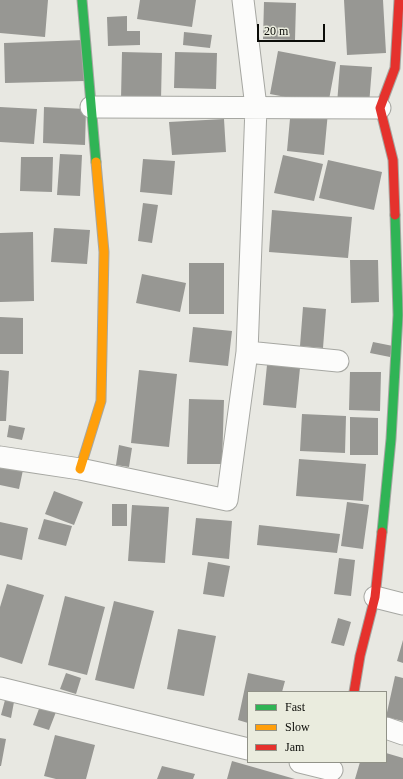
<!DOCTYPE html>
<html>
<head>
<meta charset="utf-8">
<style>
  body { margin:0 }
  #map { position:relative; width:403px; height:779px; overflow:hidden; background:#e8e8e2; font-family:Georgia,serif }
  canvas { display:block }
  .legend { position:absolute; left:247px; top:691px; width:140px; height:72px; box-sizing:border-box; background:#eaecde; border:1px solid #919288; margin:0; padding:5px 7px; list-style:none; font-size:12px; color:#0b0c08 }
  .legend li { display:flex; align-items:center; gap:8px; height:20px }
  .legend b { width:20px; border:1px solid #919288 }
  .scale { position:absolute; left:257px; top:24px; width:68px; height:18px; box-sizing:border-box; border:2px solid #0b0c08; border-top:0; padding-left:5px; font-size:12px; line-height:14px; white-space:nowrap; color:#0b0c08; -webkit-text-stroke:3px #eaecde; paint-order:stroke }
</style>
</head>
<body>
<div id="map">
<canvas width="403" height="779"></canvas>
<ul class="legend">
<li><b style="height:5px;background:#30b455"></b>Fast</li>
<li><b style="height:5px;background:#ff9f0a"></b>Slow</li>
<li><b style="height:5px;background:#e5322d"></b>Jam</li>
</ul>
<div class="scale">20 m</div>
</div>
<script>
const g = document.querySelector('canvas').getContext('2d');
g.lineJoin = 'round';
function fillPath(path, color) {
  g.fillStyle = color;
  g.fill(path, 'evenodd');
}
function strokePath(path, color, width, dash) {
  g.strokeStyle = color;
  g.lineWidth = width;
  g.lineCap = dash ? 'butt' : 'round';
  g.setLineDash(dash || []);
  g.stroke(path);
}
fillPath(new Path2D(`
  M0,0h48l-3,37 -45,-4z
  M140,0h56l-4,27 -55,-8z
  M344,0h39l3,53 -39,2z
  M264,2l32,1 -1,37 -32,-1z
  M127,16v15h13v14l-32,1 -1,-29z
  M184,32l28,3 -2,13 -27,-3z
  M84,40l1,41 -80,2 -1,-40z
  M278,51l58,11 -8,43 -58,-11z
  M122,52l40,1 -1,47 -40,-1z
  M175,52l42,1 -1,36 -42,-1z
  M340,65l32,2 -3,38 -32,-1z
  M0,107l37,2 -3,35 -34,-2z
  M44,107l42,2 -1,36 -42,-2z
  M291,108l37,4 -4,43 -37,-4z
  M224,119l2,33 -54,3 -3,-33z
  M60,154l22,1 -2,41 -23,-1z
  M283,155l40,9 -9,37 -40,-8z
  M21,157h32l-1,35 -32,-1z
  M143,159l32,2 -3,34 -32,-3z
  M328,160l54,12 -8,38 -55,-12z
  M143,203l15,2 -6,38 -14,-2z
  M272,210l80,7 -4,41 -79,-6z
  M54,228l36,2 -3,34 -36,-2z
  M33,232l1,69 -34,1v-69z
  M350,260h28l1,42 -28,1z
  M189,263h35v51h-35z
  M142,274l44,9 -6,29 -44,-9z
  M303,307l23,2 -3,39 -23,-2z
  M0,317l23,1v36h-23z
  M193,327l39,4 -4,35 -39,-4z
  M373,342l20,4 -3,11 -20,-4z
  M267,365l33,3 -4,40 -33,-3z
  M0,370l9,1 -3,50h-6z
  M139,370l38,4 -8,73 -38,-4z
  M350,372h31l-1,39 -31,-1z
  M189,399l35,1 -2,64h-35z
  M302,414l44,2 -1,37 -45,-2z
  M350,417l28,1v37h-28z
  M9,425l16,3 -3,12 -15,-3z
  M119,445l13,3 -3,19 -13,-2z
  M299,459l67,5 -3,37 -67,-5z
  M0,466l23,4 -4,19 -19,-4z
  M54,491l29,11 -9,23 -29,-11z
  M347,502l22,3 -6,44 -22,-3z
  M112,504h15v22h-15z
  M132,505l37,2 -4,56 -37,-2z
  M196,518l36,3 -3,38 -37,-4z
  M44,519l28,7 -6,20 -28,-7z
  M0,522l28,6 -6,32 -22,-5z
  M259,525l81,9 -3,19 -80,-8z
  M339,558l16,2 -4,36 -17,-2z
  M208,562l22,4 -6,31 -21,-3z
  M7,584l37,11 -22,69 -22,-7v-50z
  M65,596l40,11 -18,68 -39,-10z
  M114,601l40,10 -20,78 -39,-9z
  M338,618l13,4 -7,24 -13,-3z
  M178,629l38,7 -12,60 -37,-7z
  M403,640v23l-6,-2z
  M66,673l15,5 -5,16 -16,-5z
  M248,673l37,8 -3,11h-34v31l-10,-3z
  M395,676l8,2v43l-17,-4z
  M5,700l9,2 -3,16 -10,-3z
  M40,706l16,6 -7,18 -16,-5z
  M55,735l40,10 -9,34h-30l-12,-3z
  M0,738l6,1 -5,27h-1z
  M386,753l17,5v21h-48l5,-17h26z
  M232,761l63,18h-68z
  M162,766l33,8 -2,5h-36z`), '#979793');
const street = new Path2D(`
  M243,0l13,107 -9,245
  M91,107l289,1
  M0,457l80,12 147,31 20,-148 91,9
  M375,597l28,7
  M0,688l248,61
  M386,728l17,6
  M300,762l32,8`);
const fast = new Path2D(`
  M82,0l14,162
  M382,532l9,-93 7,-124 -3,-100`);
const slow = new Path2D(`
  M80,469l21,-68 3,-149 -8,-90`);
const jam = new Path2D(`
  M395,215l-2,-55 -13,-52 15,-40 4,-68
  M354,692l6,-36 15,-59 7,-65`);
strokePath(street, '#a6a7a2', 23);
strokePath(fast, '#a6a7a2', 11);
strokePath(slow, '#a6a7a2', 11);
strokePath(jam, '#a6a7a2', 11);
strokePath(street, '#fcfcfb', 21);
strokePath(fast, '#30b455', 9);
strokePath(slow, '#ff9f0a', 9);
strokePath(jam, '#e5322d', 9);
</script>
</body>
</html>
